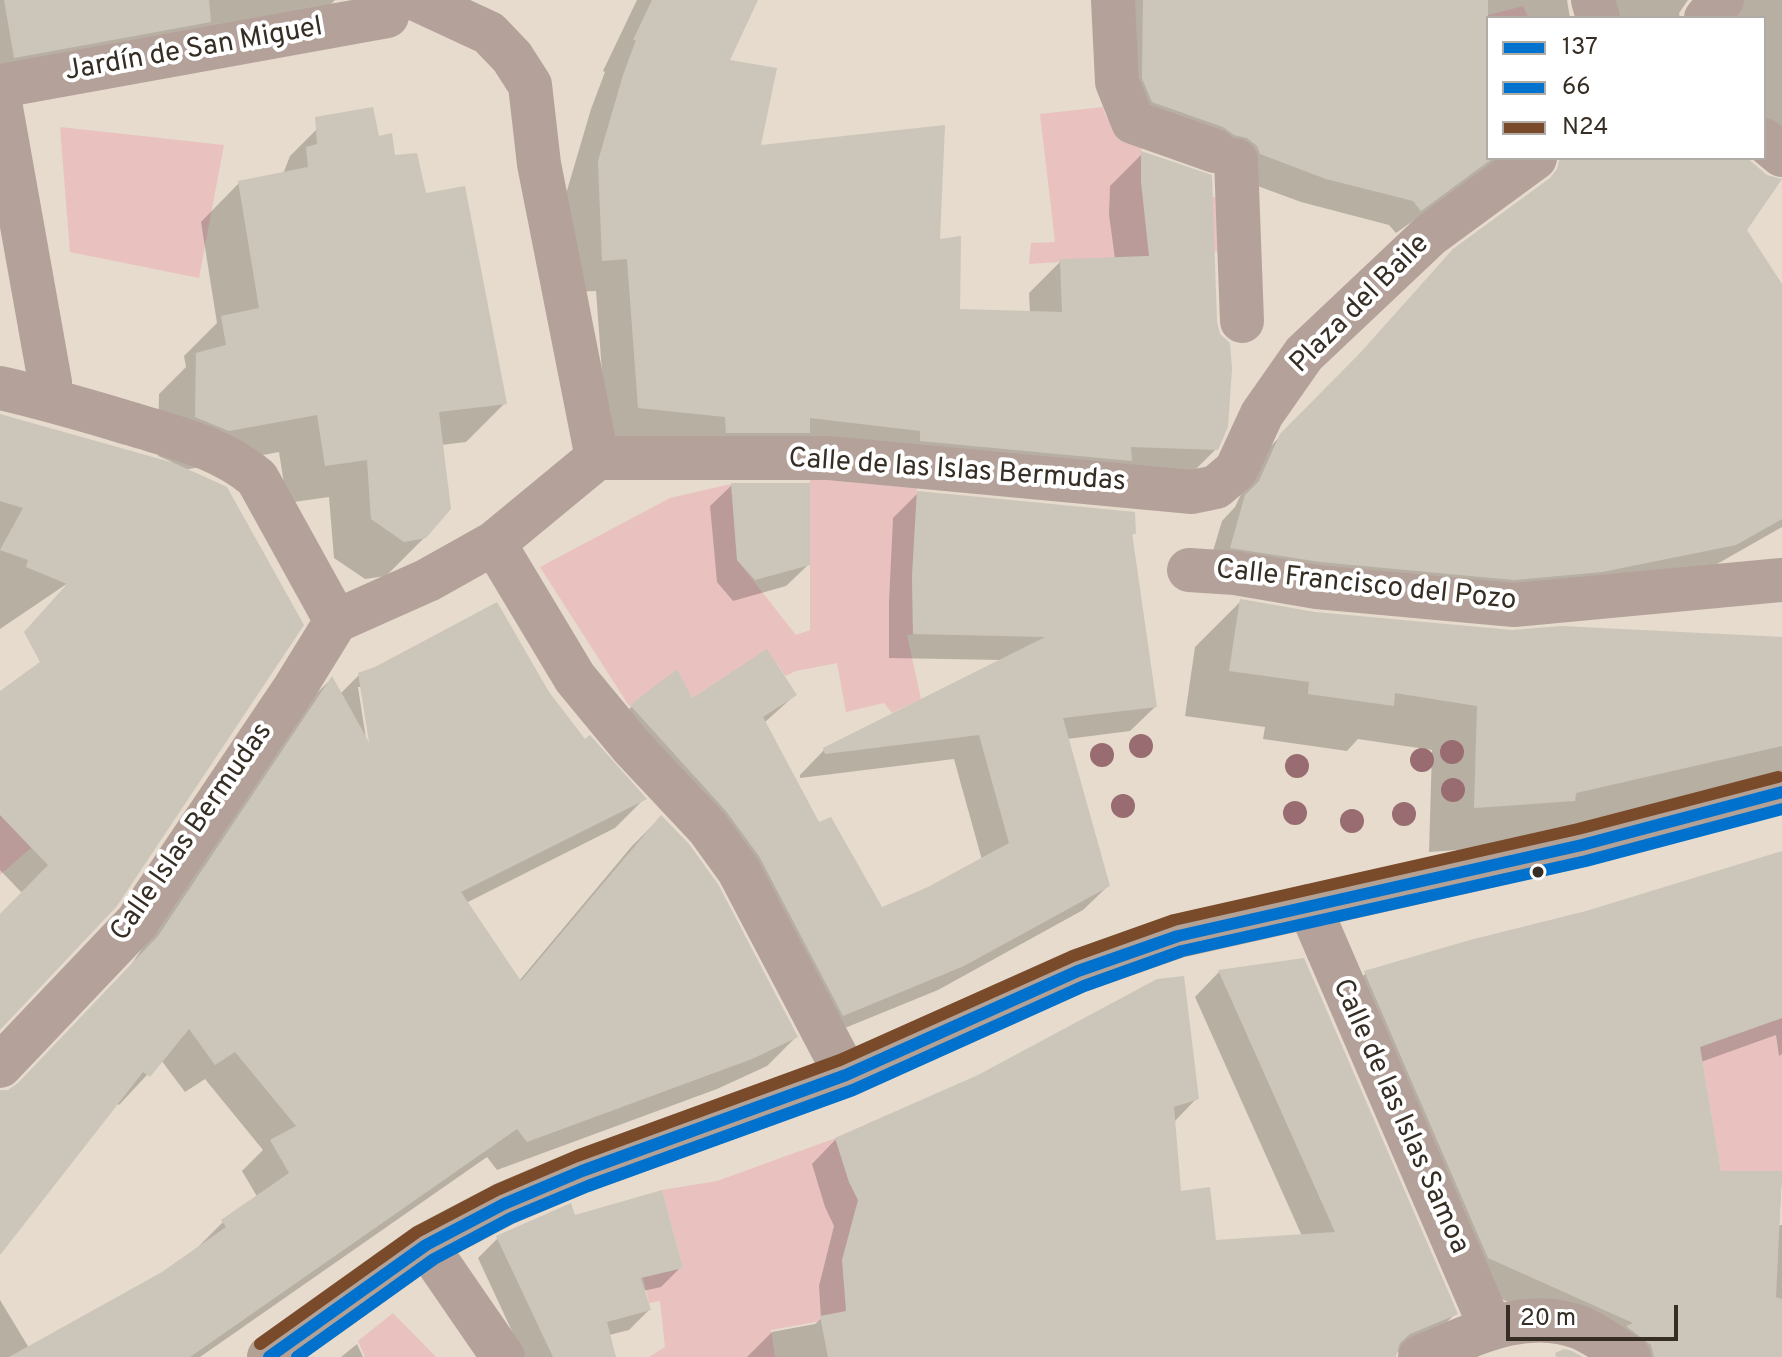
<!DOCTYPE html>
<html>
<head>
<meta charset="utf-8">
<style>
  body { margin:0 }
  #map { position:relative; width:1782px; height:1357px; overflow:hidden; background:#e6dbcc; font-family:Overpass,sans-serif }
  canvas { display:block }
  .legend { position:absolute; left:1486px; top:16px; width:280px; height:144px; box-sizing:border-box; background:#fff; border:2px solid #afaba7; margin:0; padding:10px 14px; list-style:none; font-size:24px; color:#362e24 }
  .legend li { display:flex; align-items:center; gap:16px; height:40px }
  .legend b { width:40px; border:2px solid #afaba7 }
  .scale { position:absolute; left:1506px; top:1305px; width:172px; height:36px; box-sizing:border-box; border:4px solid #362e24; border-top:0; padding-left:10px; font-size:24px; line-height:28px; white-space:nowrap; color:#362e24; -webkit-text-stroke:6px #fff; paint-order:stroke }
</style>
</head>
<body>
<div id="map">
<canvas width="1782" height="1357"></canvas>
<ul class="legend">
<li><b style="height:10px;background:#0072ce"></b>137</li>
<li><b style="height:10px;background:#0072ce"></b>66</li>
<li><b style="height:10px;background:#7a4b2a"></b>N24</li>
</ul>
<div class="scale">20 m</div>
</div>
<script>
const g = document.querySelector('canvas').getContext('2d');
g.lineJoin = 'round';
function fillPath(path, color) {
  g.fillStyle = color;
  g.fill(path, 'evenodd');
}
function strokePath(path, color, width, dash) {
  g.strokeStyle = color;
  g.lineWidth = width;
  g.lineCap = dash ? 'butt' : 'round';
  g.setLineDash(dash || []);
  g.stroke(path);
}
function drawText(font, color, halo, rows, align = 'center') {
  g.font = font + ' Overpass,sans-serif';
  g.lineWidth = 8;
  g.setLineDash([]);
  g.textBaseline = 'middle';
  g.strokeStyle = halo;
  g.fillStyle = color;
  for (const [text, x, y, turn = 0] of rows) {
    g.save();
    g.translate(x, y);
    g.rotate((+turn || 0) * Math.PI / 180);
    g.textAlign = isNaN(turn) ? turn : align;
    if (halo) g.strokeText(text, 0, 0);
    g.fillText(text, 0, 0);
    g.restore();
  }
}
fillPath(new Path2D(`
  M1523,6l6,12 -56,1z
  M1103,107c4,20 21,26 38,34l2,56h75l4,54 -193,13 2,-21 24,-1 -15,-128z
  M60,127l164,18 -25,133 -129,-26z
  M810,478l107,9 -5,89 1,58 -6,1 14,64 -29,14 -8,-10 -38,9 -9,-49 -41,8 -11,5 -9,-14 -36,5 -48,31 -15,-28 -48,36 -89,-139 130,-69 61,-14 6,76 59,75 14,-5z
  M0,815l31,33 -31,27z
  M1782,1018v153h-61l-21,-124z
  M836,1138l13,44 9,18 -2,109 -35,12 -50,9 4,27h-126l16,-10 -5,-46 -11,2 -6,-26 40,-9 -21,-78 55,-9z
  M393,1313l43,44h-71l-7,-16z`), '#e9c2c0');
fillPath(new Path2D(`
  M0,0h335l-24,24 -311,57z
  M637,0h119l-29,62 32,86 179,93 20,70 72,2 -1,-20 32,-32 54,-2 -6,-44 1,-29 32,-32 74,295 -32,32 -577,-41 -11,-149 -25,1 -5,-98 25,-85 14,-37 -2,-1z
  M1113,0h454l3,18h-82v140h13l-105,75 -7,-8 -88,-23 -65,-24 -108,-52z
  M1576,0h112l-9,13 1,5h-88z
  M1705,0h77v170l-18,-18v-134h-41z
  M329,117l49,21 47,57 80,208 -39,39 -25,3 -16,92 -39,39 -21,3 -31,-21 -5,-61 -42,6 -8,-51 -95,18 118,155 -186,280 -116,118v-107l22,-23 -22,-23v-154l135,-119 -30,-39 -105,71v-213l171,48 1,-2 -14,-6 1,-62 27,-27 -2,-11 33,-33 -16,-101 38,-39 44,-9 7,-18z
  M1610,158h135l-1,72 38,58v239l-72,41 -133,27 -370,-24 15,-50 13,-14 22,-47 79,-80z
  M732,485l76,80 -22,21 -53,15 -16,-19 -7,-76z
  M918,493l216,40 -3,3 24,171 -25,24 -63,8 41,147 -25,24 -145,80 -120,49 -83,-158 -128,-150 24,-24 46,-35 14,29 104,-6 -31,28 54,101 63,85 47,-21 54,-28 -28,-101 -154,19v-3l24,-25 178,-90 -113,-2v-56l4,-84z
  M1241,601l73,13 198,18 270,7v137l-255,69 -98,7 3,-102 -74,-11 -11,12 -84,-12 2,-12 -80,-11 10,-69z
  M359,675l188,18 38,48 59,58 -29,29 -149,75 53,78 113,-135 29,-29 135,220 -29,29 -50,23 -220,81 -10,-13 -287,200h-200v-57l29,48 134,-74 31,-23 29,-29 35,-24 -16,-27 21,-21 -58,-71 -20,13 -24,-32 -42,45 -3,-2 -116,148v-140l129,-143 174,-261 28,-28 9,15zM358,687h4l10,64 -4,1z
  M1782,853v201l-3,2 -3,-21 -75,27 18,111h63l-3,52h3v132h-171l-3,-10 -144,-65 -123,-284 25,-25 220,-60z
  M1219,972l236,342 -24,24 -38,16 1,3h-647l25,-25 43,-8 6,-5 -2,-33 15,-60 -9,-19 -13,-43 24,-25 361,-41 -23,24 5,72 35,48 88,-6 -107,-239z
  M574,1217l107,50 -20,20 -18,4 6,19 -20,20 -20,5 5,22h-90l-46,-99 20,-20z
  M357,1344l6,13h-22z`), '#0003');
fillPath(new Path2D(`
  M4,0h205l2,22 -197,36z
  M652,0h106l-28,60 47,8 -16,77 184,-20 -5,114 21,-3 -1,73 102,3 -2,-53 89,-3 -8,-74v-31l71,24 5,147 3,12 10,9 2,26 -4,58 -10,23 -87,-3 1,14 -212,-20v-10l-110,-13v15h-84l-1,-16 -87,-9 -11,-149 -25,2 -4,-100 25,-86 13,-35h-3z
  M1143,0h345v158h5l-72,53 -8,-10 -87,-22 -66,-25 -3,-8 -10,-8 -13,-3 -11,-8 -71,-25 -10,-24z
  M373,107l6,29 13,-3 3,22 22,-2 9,40 39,-7 42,218 -68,8 12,97 -25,29 -22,4 -33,-23 -4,-59 -42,6 -8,-51 -88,16 -34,-14 1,-64 30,-8 -5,-29 38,-8 -21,-127 70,-14 -2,-20 11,-3 -2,-27z
  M1560,158h187l20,17 15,4 -35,51 35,54v235l-46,26 -134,27 -88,8 -194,-18 -90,-14 15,-53 14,-14 21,-47 80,-81 93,-104 97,-71 7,-9z
  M0,414l174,49 53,24 77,138 -187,281 -117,124v-116l48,-49 -48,-50v-124l40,-29 -16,-30 43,-48 -41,-17 2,-7 -28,-10 23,-42 -23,-7z
  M731,483h79v82l-55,15 -18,-20z
  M917,491l218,21 1,22 -4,-1 25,174 -94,11 47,168 -146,80 -121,50 -84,-160 -33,-45 -96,-106 47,-36 15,29 75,-49 30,46 -34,22 56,105 12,-5 51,90 46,-20 81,-44 -30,-108 -154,19 -2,-6 222,-111 -132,-3 -1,-58z
  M1240,599l75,13 197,18 49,-4 221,11v109l-206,47 -1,8 -101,7 3,-102 -82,-13 -1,13 -86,-12 1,-12 -80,-11z
  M497,602l52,90 36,47 5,-4 57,64 -186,93 60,89 140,-166 28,29 29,40 80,153 -46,22 -225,83 -10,-13 -327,228h-181l153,-85 64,-45 -5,-7 68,-47 -19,-33 26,-14 -61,-74 -20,13 -26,-36 -39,48 -7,-5 -143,183v-165h8l10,-7 140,-147 174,-260 37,66 -11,-69 17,-6z
  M1782,851v167l-82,29 21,124h61l-6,126 6,2v58h-128l-3,-12 -25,-19 7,-3 -145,-65 -124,-287 106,-31 116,-29z
  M1304,958l154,356 -48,20 -10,9 -4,14h-568l-8,-41 26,-5 -4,-51 16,-60 -9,-18 -14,-44 143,-63 179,-96 27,-3 15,123 -25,8 7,84 29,-4 6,53 119,-8 -117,-262z
  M662,1190l21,78 -42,10 10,32 -44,12 9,35h-63l-57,-121 75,-33 4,12z
  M1564,1349l8,2 11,6h-27l-1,-4z`), '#cbc6b9');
strokePath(new Path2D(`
  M418,0l71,33 23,24 18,28 9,79 58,294
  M1113,0l4,82 16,40 82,29
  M1593,0l5,18
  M1706,18l16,-18
  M0,86l387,-70
  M0,102l50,280
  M1764,140l18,15
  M1236,160l6,161
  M0,388c45,10 88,23 132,36 45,14 88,23 125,54l79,143
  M494,543l81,135 57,69 76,81 31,43 107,204
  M1189,570l46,3 82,14 197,18 268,-25
  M336,621l92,-41 66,-37 103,-85h232l363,34 24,-5 20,-17 26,-56 42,-60 126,-119 105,-77
  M1309,906l182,422
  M0,1066l137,-144 157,-233 42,-68
  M426,1245l77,112
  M1420,1357c51,-21 105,-51 161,-29 16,7 33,20 48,29`), '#b4a29a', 44);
strokePath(new Path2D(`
  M269,1357l157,-112 78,-41 78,-33 264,-96 232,-104 100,-35 404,-91 200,-53`), '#b4a195', 44);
strokePath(new Path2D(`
  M269,1357l157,-112 78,-41 78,-33 264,-96 232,-104 100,-35 404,-91 200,-53`), '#0072ce', 12);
strokePath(new Path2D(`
  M297,1357l137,-98 77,-41 77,-32 265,-96 231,-104 98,-35 404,-90 196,-52`), '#0072ce', 12);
strokePath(new Path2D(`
  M260,1344l157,-112 80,-42 80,-34 263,-96 233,-104 101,-36 404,-91 200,-52`), '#7a4b2a', 12);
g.fillStyle = '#986c70';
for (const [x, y] of [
  [1141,746],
  [1452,752],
  [1102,755],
  [1422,760],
  [1297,766],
  [1453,790],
  [1123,806],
  [1295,813],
  [1404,814],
  [1352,821]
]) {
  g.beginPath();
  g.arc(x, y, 12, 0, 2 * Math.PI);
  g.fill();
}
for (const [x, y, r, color] of [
  [1538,872,7,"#362e24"]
]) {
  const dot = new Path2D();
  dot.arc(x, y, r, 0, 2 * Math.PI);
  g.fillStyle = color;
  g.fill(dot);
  strokePath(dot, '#fff', 3);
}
drawText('28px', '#362e24', '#fff', [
  ["Jardín de San Miguel",194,51,-10],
  ["Plaza del Baile",1361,305,-45],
  ["Calle de las Islas Bermudas",957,472,4],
  ["Calle Francisco del Pozo",1366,587,6],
  ["Calle Islas Bermudas",193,833,-55],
  ["Calle de las Islas Samoa",1399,1117,66]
]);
</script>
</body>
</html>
